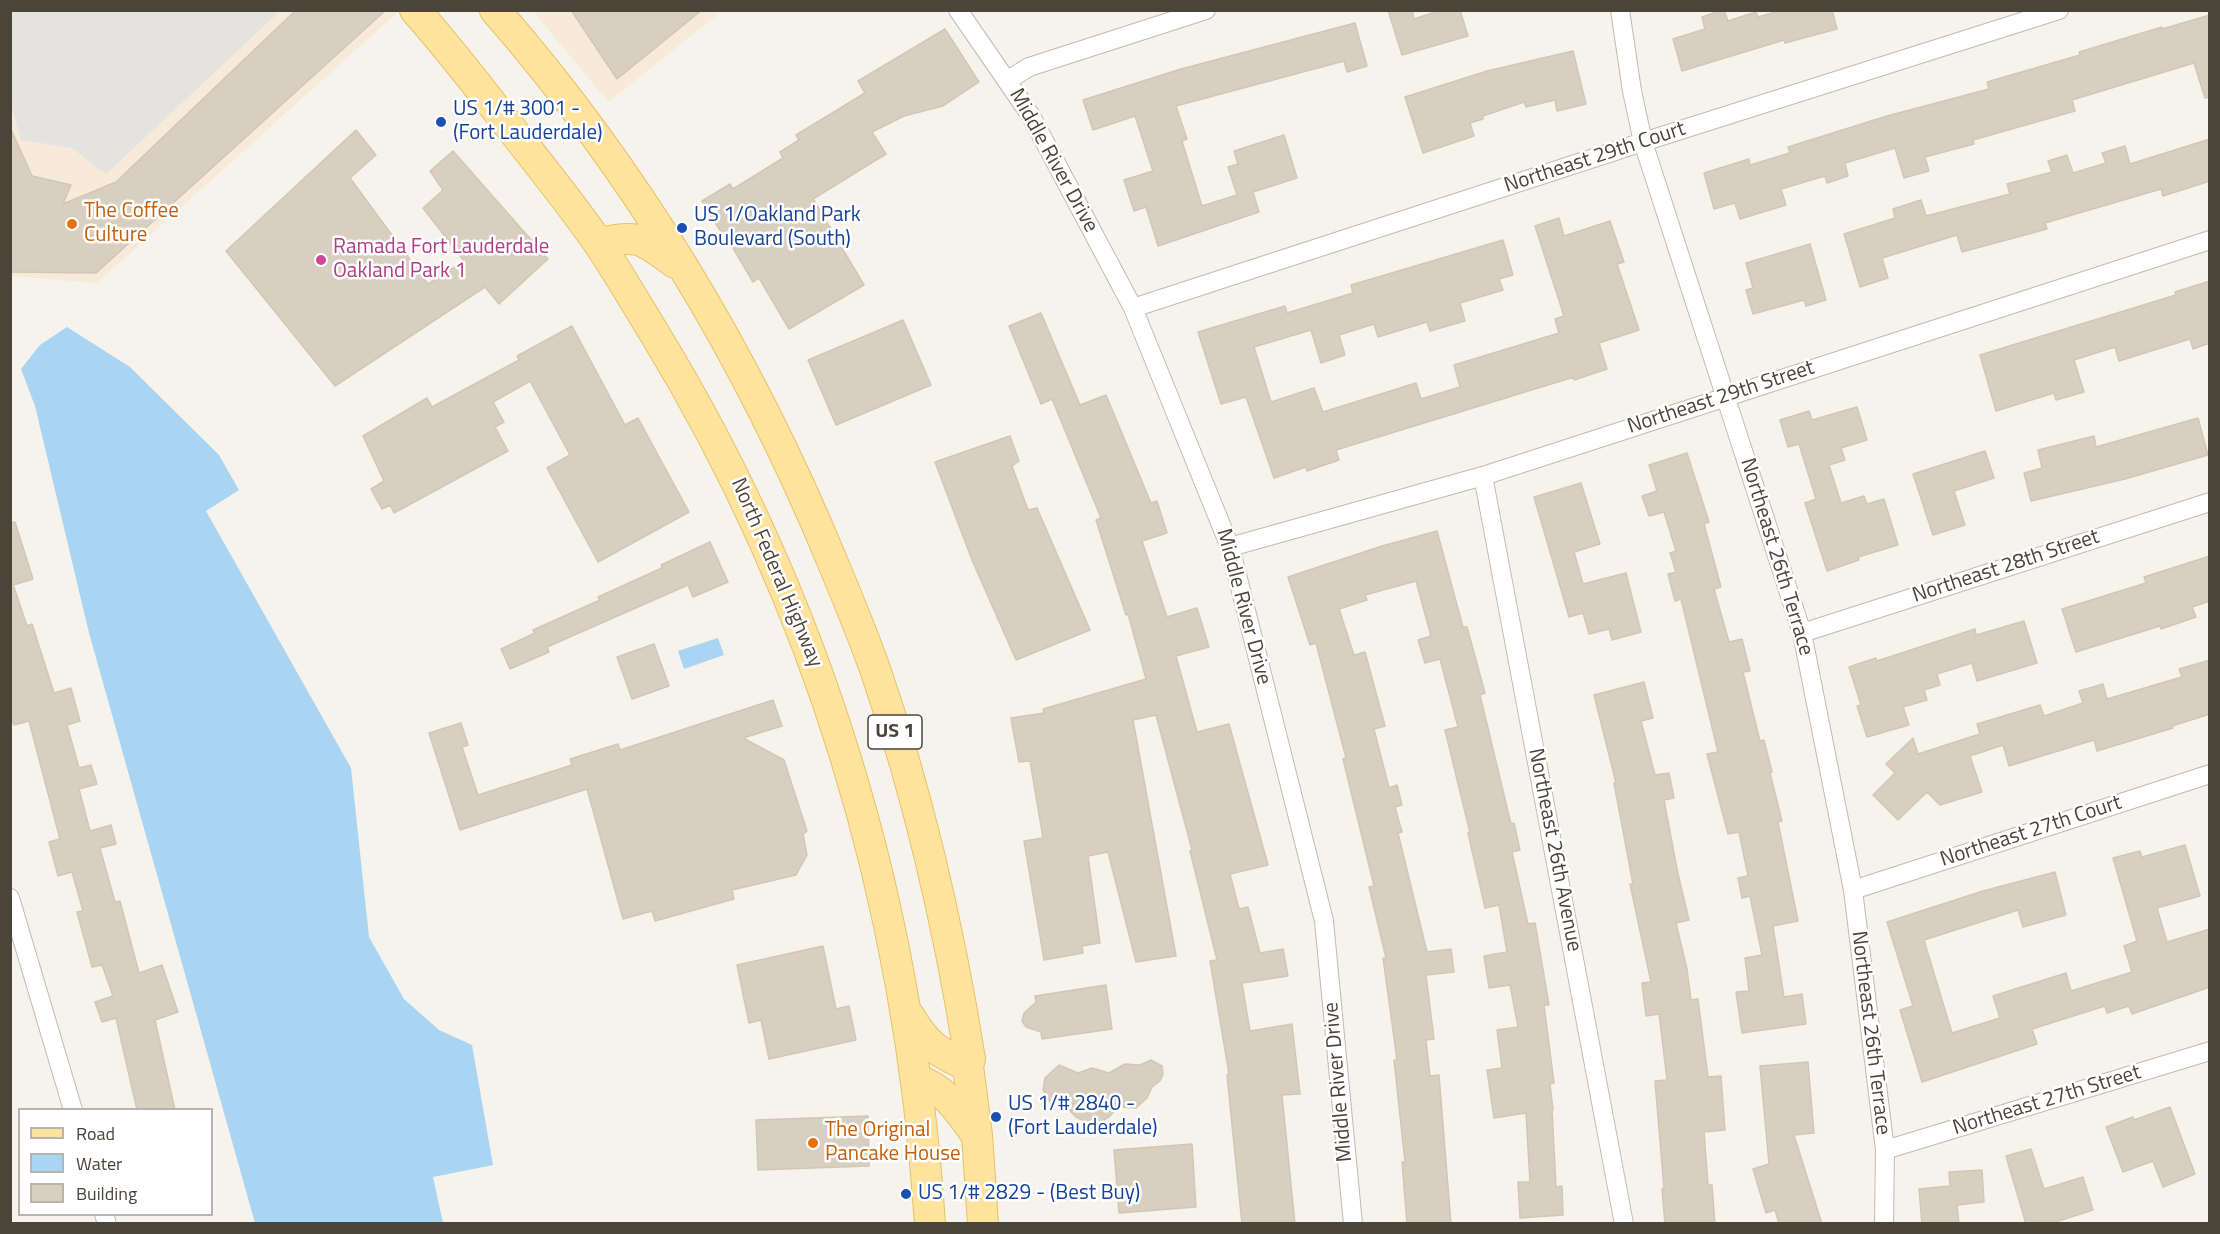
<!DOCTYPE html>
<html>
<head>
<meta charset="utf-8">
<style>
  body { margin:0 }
  #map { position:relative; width:2220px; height:1234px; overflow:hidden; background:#f6f3ec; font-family:"Titillium Web",sans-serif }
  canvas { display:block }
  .frame { position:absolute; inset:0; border:12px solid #4b4439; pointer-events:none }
  .legend { position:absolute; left:18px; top:1108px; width:195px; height:108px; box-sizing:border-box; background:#fff; border:2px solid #b7b4b0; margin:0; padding:8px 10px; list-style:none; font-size:18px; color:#4b4439 }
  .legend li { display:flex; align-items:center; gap:12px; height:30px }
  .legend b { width:30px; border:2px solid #b7b4b0 }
</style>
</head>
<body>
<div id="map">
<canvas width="2220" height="1234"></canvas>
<div class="frame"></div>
<ul class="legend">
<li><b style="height:8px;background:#ffe39c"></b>Road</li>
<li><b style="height:16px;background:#a9d4f2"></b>Water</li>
<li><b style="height:16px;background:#d8cfc1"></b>Building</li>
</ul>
</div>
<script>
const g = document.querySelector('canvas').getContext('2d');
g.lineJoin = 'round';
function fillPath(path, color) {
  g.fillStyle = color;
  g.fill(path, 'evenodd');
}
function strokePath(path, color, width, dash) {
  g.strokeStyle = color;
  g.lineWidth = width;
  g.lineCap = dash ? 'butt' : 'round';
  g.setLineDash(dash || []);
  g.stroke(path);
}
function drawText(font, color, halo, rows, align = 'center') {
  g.font = font + ' "Titillium Web",sans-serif';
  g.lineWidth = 5;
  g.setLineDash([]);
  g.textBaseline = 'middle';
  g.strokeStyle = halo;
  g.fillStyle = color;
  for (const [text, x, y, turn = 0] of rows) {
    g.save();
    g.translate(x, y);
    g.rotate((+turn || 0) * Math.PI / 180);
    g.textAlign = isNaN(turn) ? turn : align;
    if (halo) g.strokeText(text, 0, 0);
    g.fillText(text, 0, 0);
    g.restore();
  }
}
fillPath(new Path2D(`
  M10,11h389l-302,272 -86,-7z
  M533,11h189l-114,91z`), '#f7ead8');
fillPath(new Path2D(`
  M11,10h269v1l-174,163 -34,-26 -51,-8 -10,-35z`), '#e5e3e0');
fillPath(new Path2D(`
  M67,327l63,40 89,88 20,35 -33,21 145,257 18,169 35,62 35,31 33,15 21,120 -60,12 10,46h-188l-166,-590 -54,-227 -14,-37 19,-24z
  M718,638l6,17 -40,14 -6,-18z`), '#a9d4f2');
const building = new Path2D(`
  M296,10h90l-290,263 -86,-1v-145l22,49 39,9 -8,19 53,-22z
  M571,10h131l-85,69z
  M1388,10h24l2,9 27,-9h19l8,26 -66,19z
  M1722,10h2l4,11 28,-9 2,5 24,-7h50l5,19 -52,14 -1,-3 -102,31 -9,-32 32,-10 -3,-12z
  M2210,15v82l-5,1 -11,-35 -122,37 3,11 -102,29 1,4 -49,13 4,14 -25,7 -9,-30 -50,15 3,13 -21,7 -2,-7 -44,13 5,16 -46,14 -5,-16 -21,6 -10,-36 45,-14 1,6 40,-12 -2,-6 99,-31 102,-27 -2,-7 93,-27 -1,-3 83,-25v2z
  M1355,23l12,43 -20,6 -3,-11 -168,45 11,33 -5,2 20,65 35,-11 -9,-28 10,-3 -4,-13 50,-16 13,43 -44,14 6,20 -101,34 -12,-39 -12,4 -10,-31 29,-9 -18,-55 -42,14 -10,-30 98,-31z
  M945,29l34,53 -36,24 -39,10 -32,16 14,22 -73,45 51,86 -75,44 -30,-51 -6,4 -30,-51 -2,1 -19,-31 28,-17 3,5 50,-31 -3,-6 19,-12 -3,-5 69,-42 -7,-12z
  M1573,51l13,53 -29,7 -2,-11 -29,7 -2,-5 -41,14v3l-13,4 4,13 -51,17 -18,-56 82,-26z
  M356,130l20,25 -26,23 78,106 36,-23 -41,-53 20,-18 -13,-19 23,-20 95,108 -49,45 -14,-17 -150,99 -109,-135z
  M2210,139v42l-47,15 -2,-7 -116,34 2,6 -85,23 -5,-17 -75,23 6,20 -28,9 -16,-53 51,-16 -2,-9 28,-9 5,16 84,-22 -3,-10 45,-12 -4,-11 19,-6 6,18 33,-10 -4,-10 23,-7 5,18z
  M1559,218l5,18 46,-15 14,41 -7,2 22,66 -40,13 8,26 -33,11v-3l-238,73 3,10 -32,11 -1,-4 -32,11 -28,-81 -25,7 -23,-72 87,-26 2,7 66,-20 -2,-8 152,-45 10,35 -14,4 4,11 -43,13 5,18 -35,10 -3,-9 -49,15 -4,-13 -35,11 6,20 -24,8 -10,-33 -57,17 17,55 43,-14 9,24 93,-29 5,16 39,-12 -6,-22 105,-32 -4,-14 9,-3 -29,-90z
  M1810,244l16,56 -20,6 -2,-6 -51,14 -7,-24 7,-2 -7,-25z
  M2210,281v62l-17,6 -3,-10 -71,22 -4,-14 -41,13 10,32 -28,8 -2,-7 -58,18 -16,-56 196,-60 -1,-3z
  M1041,313l39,92 26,-10 45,108 6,-2 10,32 -25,8 25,76 30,-9 12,39 -33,9 21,76 32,-8 39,141 -38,9 9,35 9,-2 12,46 23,-4 5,27 -46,7 8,48 42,-7 8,70 -18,1 13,129h-53l-15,-149 2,-1 -19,-113 7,-1 -27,-109 2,-1 -36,-135 -23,5 43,236 -40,6 -28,-110 -20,4 12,87 -18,3 1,7 -39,7 -20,-119 19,-3 -13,-77 -11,1 -8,-44 33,-5 -1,-4 103,-30 -18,-65 -2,1 -30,-95 5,-2 -49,-119 -11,5 -32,-78z
  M903,320l28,65 -95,40 -28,-65z
  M572,326l53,99 13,-7 51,94 -91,50 -51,-94 23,-13 -40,-74 -37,21 11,20 -9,5 13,24 -114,62 -4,-8 -8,4 -11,-20 13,-8 -21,-45 64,-38 5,9 87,-47 -2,-4z
  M1857,407l10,33 -26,8 4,12 -16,5 12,38 23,-7 3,8 17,-5 14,46 -40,12 1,3 -32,11 -22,-68 11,-4 -17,-55 -11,3 -8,-27 29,-9 3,9z
  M2198,418l10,37 -83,24 -94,22 -7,-28 18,-5 -4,-18 56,-14 2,11z
  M1010,436l9,25 -7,5 16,44 9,-2 53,122 -74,30 -44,-100 -37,-98z
  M1985,451l9,27 -40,13 11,34 -32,10 -20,-61z
  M1687,453l22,69 -5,2 17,63 -7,2 15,53 13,-3 8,32 -7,1 17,69 4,-1 8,32 -2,1 12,48 -4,1 20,99 -25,5 11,71 18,-3 4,30 -64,9 -6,-41 13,-1 -4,-33 17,-3 -12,-59 -8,2 -4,-20 10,-2 -9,-44 -11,2 -21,-80 11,-2 -37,-153 -6,2 -7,-27 8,-2 -6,-19 6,-2 -12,-39 -15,4 -7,-20 15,-5 -8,-26z
  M1581,483l19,61 -26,8 9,32 43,-11 15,59 -29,8 -3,-11 -20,5 -6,-21 -14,4 -35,-120z
  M15,522l18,57 -23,7v-63z
  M1437,531l26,96h4l18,66 -5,2 31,129 3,-1 6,27 -8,2 16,72 7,-1 14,82h-5l10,78 -4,1 3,26h-1l4,77 6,-1 1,29 -43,3 -2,-36h12l-4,-69 -32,5 -7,-48 15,-2 -5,-38 21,-3 -8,-42 -21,3 -5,-32 23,-4 -8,-47 -14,3 -17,-75h2l-25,-103 13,-3 -18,-68 -15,4 -7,-23 13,-4 -15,-55 -51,14 2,5 -28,9 15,46 11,-3 20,74 -11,3 15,59 8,-3 5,20 -7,2 7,25 -4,1 29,119 24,-3 3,23 -28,3 8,64 -8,1 4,36 9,-1 12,149h-44l-5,-62h3l-11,-102h3l-14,-102h3l-17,-71 5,-1 -31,-127 3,-1 -30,-115 -6,2 -22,-68 94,-31z
  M710,542l18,40 -35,15 -5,-12 -141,62 2,5 -39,17 -9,-20 34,-16 -2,-3 67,-30 -2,-3 64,-29 -1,-3z
  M2210,556v45l-18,6 4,10 -35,12 -1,-3 -84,26 -14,-43 84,-26 -2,-6z
  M14,587l13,39 5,-2 22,69 17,-5 9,33 -13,4 12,43 12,-3 6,19 -18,5 11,42 21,-6 5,19 -16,4 15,54 5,-1 19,72 23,-8 16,47 -23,8 20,90h-38l-21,-92 -14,4 -7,-20 18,-6 -11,-31 -10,2 -15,-55 6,-1 -11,-39 -14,4 -9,-34 11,-3 -31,-118 -15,4 -4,-11v-126z
  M2024,621l13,42 -60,18 -5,-18 -35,11 3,11 -16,5 3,10 -24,7 6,18 -42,12 -10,-31 4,-1 -12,-38 27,-9 1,3 98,-32 1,6z
  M654,644l15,42 -37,13 -15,-42z
  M2210,660v54l-38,12 1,2 -76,23 -3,-11 -85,26 -6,-21 -33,11 12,36 -42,13 -13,-13 -29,28 -25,-25 22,-22 -9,-9 27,-26 5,16 62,-20 -3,-10 63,-19 4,11 39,-13 -4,-12 24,-7 4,15 75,-22 -3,-8z
  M1644,682l9,36 -12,3 14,54 14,-2 5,25 -10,2 14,74 11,46 -13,3 11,46 4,31 7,-1 10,78 13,-1 4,54 -21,2 4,53h4l3,39h-50l-3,-35h2l-9,-108 12,-1 -8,-66 -13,2 -4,-33 9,-1 -21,-98h3l-19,-101h2l-22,-88z
  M773,700l9,26 -39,12 41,22 23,71 -4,3 4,21 -11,20 -64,15 2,9 -79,22 -3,-10 -29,8 -36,-130 -127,41 -31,-97 32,-10 7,22 -6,2 16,48 94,-30 -2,-6 48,-15 2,6z
  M2185,845l15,51 -43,12 10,34 43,-13v58l-78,27 -3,-8 -22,7 -2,-7 -73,23 5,15 -115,38 -22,-72 13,-4 -26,-84 96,-31 72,-19 11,43 -43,12 -5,-17 -94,30 28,93 48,-15 -7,-22 73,-23 5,18 61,-19 -8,-26 13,-5 -24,-83 27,-7 2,6z
  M823,946l13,63 13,-3 7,34 -87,19 -8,-39 -12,3 -12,-58z
  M1106,985l6,44 -70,10 -1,-7 -15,-5 -4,-6 2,-8 12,-11 -1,-6z
  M1151,1060l11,6 1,8 -3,7 -8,6 -5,11 -11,10 -18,-1 -9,10 -7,4h-18l-8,-4 -11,-11h-5l-11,-5 -6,-11 2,-12 14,-13 19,8 14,-5 17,5 16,-9 15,1z
  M1808,1062l6,71 -20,2 28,89h-43l-4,-14 -9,3 -13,-44 16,-5 -9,-98z
  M2170,1107l25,67 -32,13 -10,-26 -30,11 -17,-45 27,-10 1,3z
  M868,1116l1,50 -111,4 -2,-50z
  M1192,1144l4,63 -77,6 -5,-63z
  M2031,1149l13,40 39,-12 10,33 -44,14h-23l-20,-68z
  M1982,1170l2,32 -27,3 2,19h-37l-3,-35 31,-3 -1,-14z`);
fillPath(building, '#d8cfc1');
strokePath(building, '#d3c7b4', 1.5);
const street = new Path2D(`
  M958,10l73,106 102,192 97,239 94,374 29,303
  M1620,10l12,81 11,51 159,491 51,257 32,260 -1,74
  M1008,80l21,-13 177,-57
  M1133,308l510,-166 416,-132
  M1483,476l141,748
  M1230,547l253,-71 727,-236
  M1802,633l408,-131
  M1853,890l357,-116
  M10,898l63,212
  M1885,1150l325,-99
  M104,1214l3,10`);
const primary = new Path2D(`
  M415,10c35,39 66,80 98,121 29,37 59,74 86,113 20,30 38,61 57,92 166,273 253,569 274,888
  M495,10c143,164 255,352 338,553 15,36 30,72 43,109 43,125 73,256 94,387l-2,7 9,69 6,89
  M599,244c39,-11 44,-4 76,19
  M908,1014c19,31 27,37 60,52
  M916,1079c30,11 41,29 59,54`);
strokePath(street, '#c2bbae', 20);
strokePath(primary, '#e6c16a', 32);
strokePath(street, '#fff', 18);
strokePath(primary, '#ffe39c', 30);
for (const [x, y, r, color] of [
  [441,122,6,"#1a4fb4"],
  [72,224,6,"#e8710a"],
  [682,228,6,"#1a4fb4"],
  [321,260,6,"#d1479c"],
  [996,1117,6,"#1a4fb4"],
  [813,1143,6,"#e8710a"],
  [906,1194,6,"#1a4fb4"]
]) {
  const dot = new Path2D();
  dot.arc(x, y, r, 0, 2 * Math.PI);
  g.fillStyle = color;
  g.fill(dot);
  strokePath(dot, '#fff', 2);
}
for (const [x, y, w] of [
  [895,732,54]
]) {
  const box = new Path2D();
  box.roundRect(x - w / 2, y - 17, w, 34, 4.5);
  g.fillStyle = '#fff';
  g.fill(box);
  strokePath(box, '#4b4439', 1.5);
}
drawText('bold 20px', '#4b4439', null, [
  ["US 1",895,732]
]);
drawText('21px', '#164399', '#fff', [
  ["US 1/# 3001 -",453,110],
  ["(Fort Lauderdale)",453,134],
  ["US 1/Oakland Park",694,216],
  ["Boulevard (South)",694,240],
  ["US 1/# 2840 -",1008,1105],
  ["(Fort Lauderdale)",1008,1129],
  ["US 1/# 2829 - (Best Buy)",918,1194]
], 'left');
drawText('21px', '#4b4439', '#fff', [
  ["Northeast 29th Court",1595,158,-18],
  ["Middle River Drive",1053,161,61],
  ["Northeast 29th Street",1721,398,-18],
  ["Northeast 26th Terrace",1776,557,73],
  ["Northeast 28th Street",2006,567,-18],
  ["North Federal Highway",776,573,67],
  ["Middle River Drive",1243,607,75],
  ["Northeast 27th Court",2031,832,-18],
  ["Northeast 26th Avenue",1554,850,79],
  ["Northeast 26th Terrace",1870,1033,83],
  ["Middle River Drive",1339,1082,-95],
  ["Northeast 27th Street",2047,1101,-17]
]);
drawText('21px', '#c56008', '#fff', [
  ["The Coffee",84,212],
  ["Culture",84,236],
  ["The Original",825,1131],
  ["Pancake House",825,1155]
], 'left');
drawText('21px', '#b23c85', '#fff', [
  ["Ramada Fort Lauderdale",333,248],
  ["Oakland Park 1",333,272]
], 'left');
</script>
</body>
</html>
